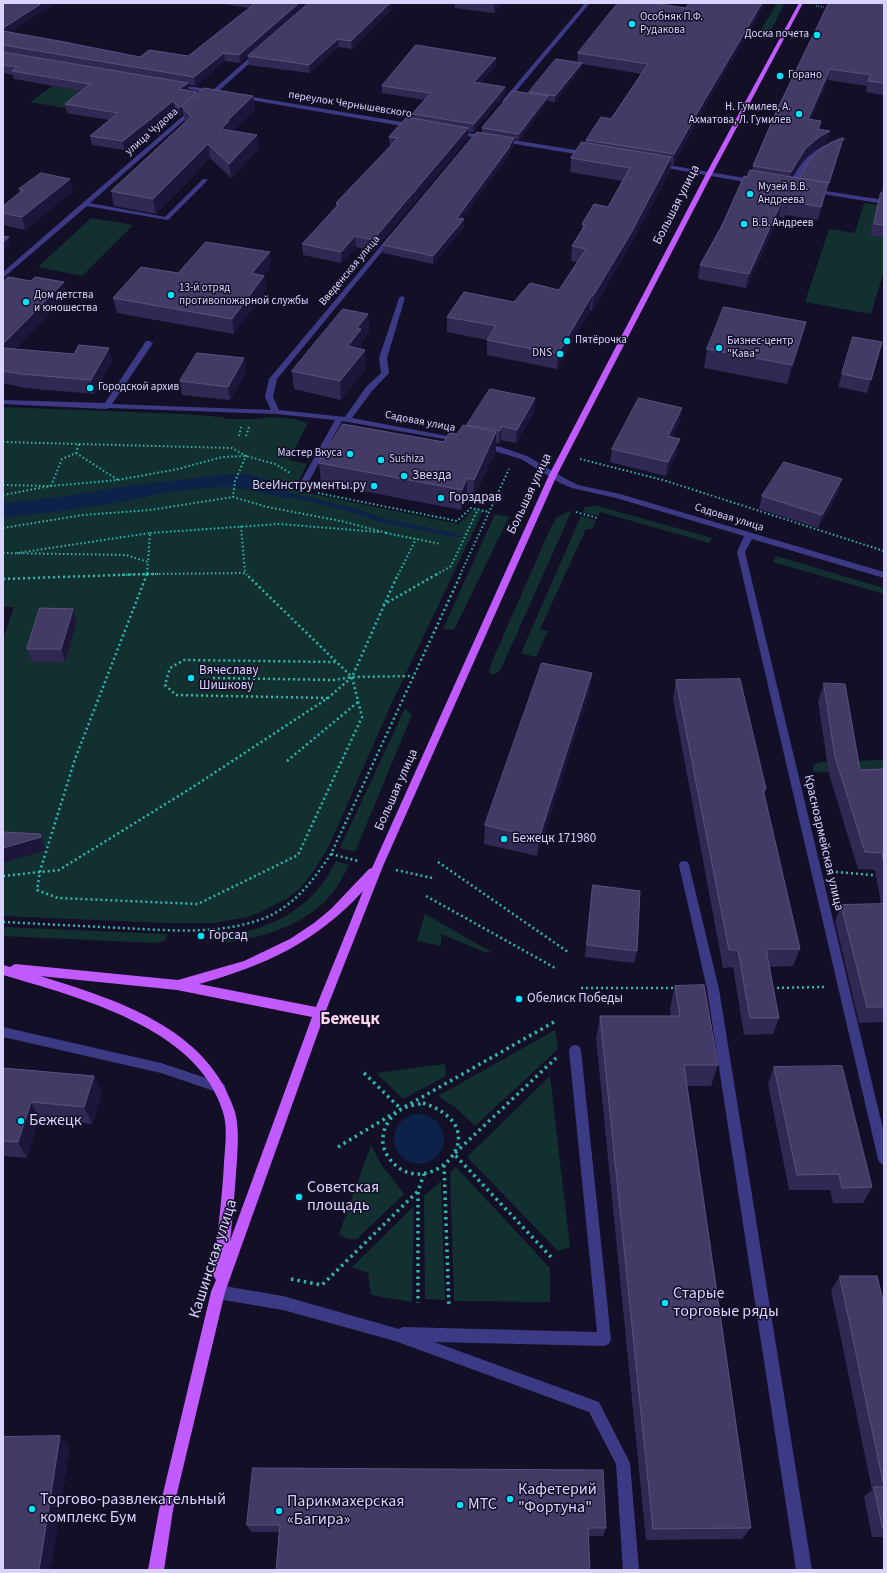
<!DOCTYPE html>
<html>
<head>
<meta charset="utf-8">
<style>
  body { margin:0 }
  #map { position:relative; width:887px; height:1573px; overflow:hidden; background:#130f26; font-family:"Source Sans 3",sans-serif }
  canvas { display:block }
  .frame { position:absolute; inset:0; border:4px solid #d9d4ff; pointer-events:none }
</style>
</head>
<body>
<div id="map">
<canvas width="887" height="1573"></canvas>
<div class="frame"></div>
</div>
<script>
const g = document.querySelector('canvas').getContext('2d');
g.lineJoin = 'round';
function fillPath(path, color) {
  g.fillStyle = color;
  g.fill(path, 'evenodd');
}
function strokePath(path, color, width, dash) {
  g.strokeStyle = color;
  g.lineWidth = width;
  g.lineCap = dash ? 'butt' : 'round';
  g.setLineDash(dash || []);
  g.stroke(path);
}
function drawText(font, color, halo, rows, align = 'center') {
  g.font = font + ' "Source Sans 3",sans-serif';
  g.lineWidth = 3;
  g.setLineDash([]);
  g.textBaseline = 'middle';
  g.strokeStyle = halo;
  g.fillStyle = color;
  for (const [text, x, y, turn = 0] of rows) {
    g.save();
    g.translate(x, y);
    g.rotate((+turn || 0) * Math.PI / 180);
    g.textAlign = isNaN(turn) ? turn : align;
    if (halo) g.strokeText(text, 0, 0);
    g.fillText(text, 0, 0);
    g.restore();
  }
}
fillPath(new Path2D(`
  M780,3l4,2 -14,27 -4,2 -6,-2 16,-28z
  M64,78l33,5 -32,25 -35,-6z
  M864,203l20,3v65l-13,43 -66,-12 24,-73 26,4z
  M91,218l42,7 -51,51 -44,-9z
  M3,407l179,7 42,3 1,2h32l12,-2 26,2 13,4 -19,37 18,4 -13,26 165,34 14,-15 10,2 -94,198 -61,139 -17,27 -11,13 -12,10 -25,13 -15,6 -33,6h-51l-161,-7v-277l11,-32h-11z
  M598,506l114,32 -3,5 -109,-31 -2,4 -15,-4 2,-5z
  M572,510l-71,159 -5,5h-5l-2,-3 4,-12 58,-132 6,-10z
  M495,514l14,3 -55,113 -11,-1z
  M581,516l15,4 -4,9h-6l-46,100 8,2 -12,26 -15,-4z
  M776,556l108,32v6l-111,-32z
  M405,708l7,7 -57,137 -15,-4z
  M884,760v10l-71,2v-5l2,-3 6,-2z
  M336,861l13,4c-6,11 -11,22 -19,31 -27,30 -70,43 -109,47v-6c52,-9 91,-27 115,-76z
  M425,914l68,39 -9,-1 -43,-18v12l-24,-5z
  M3,927l165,7 -4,7 -9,2 -152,-7z
  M555,1030l3,19 -83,77 -20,-19 -17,-11z
  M445,1064l1,12 -43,23 -27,-26z
  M550,1076l20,171 -12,4 -91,-94z
  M371,1145l10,19 23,30 -47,45h-9l-9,-5z
  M456,1167l94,101v34l-96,-1 -4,-128z
  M441,1181l4,119 -20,-1 -1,-103z
  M414,1206l-2,96 -41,-7 -3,-22 -16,-6z`), '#12302f');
fillPath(new Path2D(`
  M250,474l20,6 27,17 -11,1 -53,-11 -29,1 -37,4 -34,8 -50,8 -80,10v-15l64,-7 66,-11 88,-10z
  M394 1139a25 25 0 1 1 50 0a25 25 0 1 1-50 0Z`), '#0c2248');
fillPath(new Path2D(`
  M287,492l72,18 23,8 76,16 3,2 -3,2 -78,-16 -25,-9 -70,-18 -1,-1z`), '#0c2248');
strokePath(new Path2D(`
  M816,6l8,1`), '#2fb8b0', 1.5, [1, 1.5]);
strokePath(new Path2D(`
  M239,436l2,-9
  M246,436l3,-9
  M3,442l229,6 14,8 -11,25 -2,16
  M76,453l42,27
  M580,459l83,21 221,71
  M3,485l48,1 11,-27 14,-6 3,-9
  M318,493l139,28 14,-13 18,4
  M3,495l48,-9 67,-6 60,-11 44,-12 24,-1 29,8 15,9
  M576,512l21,6
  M241,526l4,47
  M3,528l80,-13 67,-5 83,-13 34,10 74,14 46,12
  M150,533l129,-9 100,8
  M386,533l55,11
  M3,553l123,2 22,7 -1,12
  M17,553l133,-20 -2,29
  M147,574l98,-1 2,2
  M114,575l33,-1
  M398,575l18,-36
  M436,575l15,-9 27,-57
  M460,575l49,-106`), '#2fb8b0', 2, [1.5, 2.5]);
strokePath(new Path2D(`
  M147,574l-72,185 -35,112 -3,19 21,8 140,6 100,-49 64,-138 -10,-40 -106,-103
  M147,574h11
  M3,579l144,-5
  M383,605l54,-31
  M213,678l120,2 19,-3 61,-1
  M328,698l-152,-3 -11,-10 5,-17 14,-8 152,2
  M287,761l71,-59
  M331,854l27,7
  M438,862l130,90
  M396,870l36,8
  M836,872l48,4
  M3,876l56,-6 134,-83 135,-89 24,-21 46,-103
  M426,896l131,73
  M3,922c39,2 79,4 118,6 48,2 100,8 146,-11 29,-13 47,-38 64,-63l130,-280
  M581,988h96
  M772,988l53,-1`), '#2fb8b0', 2.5, [2, 3]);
strokePath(new Path2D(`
  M364,1073l37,36
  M423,1103c82,27 1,104 -34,55 -13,-17 -4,-40 13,-49 6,-4 15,-4 21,-6z
  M338,1147l63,-38 153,-87
  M444,1165l5,143
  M418,1192v111
  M551,1257l-97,-103 102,-96
  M291,1279l31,6 96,-94 6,-17`), '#2fb8b0', 3.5, [2.5, 4]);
fillPath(new Path2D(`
  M585,3h5l-83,99h-4v-2z
  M257,51l5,1 -50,45 -5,-1 3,-3 -38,-7 3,-2 38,6z
  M241,95l173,29 3,2 -3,2 -175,-30 -1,-1z
  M191,109l5,1 -106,93 75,14 38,-38h4v2l-39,39 -81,-14 -84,72v-6z
  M456,131l132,21 3,2 -3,2 -134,-22v-2z
  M841,138l5,1c-6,4 -14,6 -20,10 -18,9 -23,23 -32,39h-4l-1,-1c11,-28 24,-38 52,-49z
  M657,163l99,17 3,2 -3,2 -101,-18 -1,-1z
  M813,189l71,11v4l-73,-12 -1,-1z
  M392,234l3,2 -1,1 -117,142 -4,18 6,13 66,7 21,-30 15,-14 -2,-15 20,-60 3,-2 3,2 -18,60 2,15 -17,18 -20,27 106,20h3v4l-119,-21 -34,62 -4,2 -4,-2 35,-63 -59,-6 -167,-6 -3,1 -103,-5v-4l102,3 41,-62h3l4,2 -41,61 159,6 -6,-13 4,-18 121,-144z
  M481,443l20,4 26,9 39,23 12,6 42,9 264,78v6l-132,-39 -7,13 139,581v32l-4,-2 -2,-4 -141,-607 7,-16 -128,-38 -44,-10 -12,-5 -39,-24 -40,-12z
  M684,861l4,1 1,3 30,124 93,581h-16l-89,-581 -28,-124 1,-3z
  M3,1027l158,36 63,21 2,4 -2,4 -4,1 -59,-20 -158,-36z
  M575,1045l4,1 2,4 30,289 -2,5 -5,2 -170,-4 165,60 31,61 9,107h-16l-7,-106 -27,-52 -194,-71 -112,-31 -65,-11 -5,-2 -2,-5 2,-5 5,-2 65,11 116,33 4,-2 194,5 -28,-282 2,-4z`), '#3d3a85');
fillPath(new Path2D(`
  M799,3h4l-91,171 -155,301 -174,391 -58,147 -100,279 -52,218 -9,60h-16l11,-60 52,-218 5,-12 -3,-5c4,-37 9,-74 11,-112 1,-16 4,-35 -1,-51 -25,-85 -146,-115 -220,-137v-10l7,2 5,-3 163,16 66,-19 46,-22 24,-16 17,-14 38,-40 3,-1 177,-393 157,-301zM363,891l-47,116 -117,-23c67,-19 116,-41 164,-93zM40,976l137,14 135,27 -82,224c3,-27 5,-54 7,-81 1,-15 2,-33 -2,-48 -26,-84 -120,-113 -195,-136z`), '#c25bff');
fillPath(new Path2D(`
  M3,3h53l-46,29 130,25 48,-1 61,-48 -31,-5h175v5l-41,41 -14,-2 -29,26 -60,-8 -1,-9 -8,7 -15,-2 -30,25 -7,-2 1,7 8,1v2l56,2 2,14 -22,21 24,4 2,14 -28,29 -21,-20 -54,56 -42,-8 -3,-15 74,-69 -2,-9 -3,3 -5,-6 -51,40 -32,-5 -2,-9 19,-16 -42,-7 -2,-9 17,-13 -68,-12 -1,-4 -10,-2z
  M455,3h46l-7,10 -39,-5z
  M618,3l84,109 -29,53 -3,-1v7l-41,76 -37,64 -2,-1 -33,59 -70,-14v-15l-40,-8v-15l67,-15 45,-12 19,-28 -7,-1 1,-15 10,-16v-6l26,-17 14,-26 -52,-9 1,-14 14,-15 1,-3 25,-21 31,-45 -60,-10 -1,4 -26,34 -8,-1v1l-28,38 -5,-1v7l-4,5v2l-48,66 2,8 -31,37 -50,-11v-8l99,-112v-5l47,-35v-1l48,-30 1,-9z
  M829,3h53l-1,2h3v90l-18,-3 1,-6 -39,-6 -17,39 8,10 8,13 -10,6 -14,12 -10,17 7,1 42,-34 -15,45 -9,31 -33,-5 -1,3 -5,-1 -33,71 -48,-9 2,-14 47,-88 5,-7 1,-4z
  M496,66l-16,17 25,12 -32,37h-5v6l-94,113 -18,-4 -15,16 -38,-8 -1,-11 34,-37v-4l54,-56 -1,-10 23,-19v-4l13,-14 -43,-7v-7z
  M884,182v55l-14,-1 8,-32z
  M19,189l54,2 -48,39 -22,-5v-19l17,-13z
  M271,267l-7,9 2,14 -32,44 -117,-21 -4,-15 65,-25z
  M3,283l64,12 -52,54 59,5 35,-6 3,13 -18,33 -69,-6 -22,-5z
  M368,314l1,18 -7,9v6l-1,2 4,1 1,18 -25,32 -47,-11 -2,-18z
  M806,322l-5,19 -14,43 -83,-16 3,-19z
  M882,342l-15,51 -29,-6 4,-13z
  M244,358l2,14 -16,28 -48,-5 -2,-14z
  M535,398l-1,14 -18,31 -15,-3 -2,4 -3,-1v8l-23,48 -6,-1 -6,12 -140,-27 -2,-20 125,-21 13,-8 10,-8v-1z
  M680,421l-8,16 5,15 -11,24 -56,-14 2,-13z
  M838,493l-20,35 -59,-19 3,-13z
  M73,609l4,13 -12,40h-33l-5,-13z
  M592,673l-3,20 -52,163 -53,-12 1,-19z
  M676,680l90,109 -2,6 36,154 -7,17 -24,1 10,51 -6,16 -29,1 -11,-68 -10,1 -50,-269z
  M824,683l36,87 24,-1v253l-25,1 -24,-102 6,-16 40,-1 -6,-34 -17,-1 -29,-95 -11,-73z
  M593,885l44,66 -3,12 -49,-6 6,-59z
  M675,986l43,79 -7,21h-24l64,442 -9,11 -96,1 -50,-502 4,-22h71l-1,-8z
  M774,1067l98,120 -9,16h-30l-3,-13h-41l-21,-106z
  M3,1068l91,8 8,17 -10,31 -53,-6 -12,40 -24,-2z
  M840,1276l44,29v232h-12l-8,-40 8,-7 -41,-200z
  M247,1525l359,3 -3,8h-15l-337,-4z`), '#312854');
fillPath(new Path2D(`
  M42,3h14l-53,34v-9z
  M299,3h10l-69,60 -1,-8z
  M390,3h3v5l-41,41 -1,-8z
  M495,3h6l-7,10v-9z
  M762,3h4l-64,109 -29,53 1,-11 30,-53z
  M338,39v8l-29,26v-8z
  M224,53l1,8 -30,25 -1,-9z
  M496,58v8l-23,24 1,-8z
  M582,63l-1,5 -26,34v-6z
  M830,69l-2,11 -22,50 2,-11z
  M188,83l1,8 -10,-2z
  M505,87v8l-32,37 1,-8z
  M197,92l1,9 -16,6 1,6 -3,3 -1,-8z
  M253,96l2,14 -24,23 -10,-4 6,-8z
  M548,96l-1,6 -28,38v-6z
  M173,101l2,9 -51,40 -1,-9z
  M821,121l-2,11v5l11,-6 -3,11 -10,6 -14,12 -14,23 2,-11 27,-43z
  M468,128v10l-94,113 -1,-11z
  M257,135l2,14 -28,29 -2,-14z
  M514,138v8l-4,5v2l-53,73v-8z
  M843,138l-1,6 -15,45 2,-6z
  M208,144l2,14 -54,56 -3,-15z
  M671,157l-1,14 -41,76 -37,64 1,-15z
  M70,179l3,12 -48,39 -3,-13z
  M828,183l-3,13 -7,24 3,-13z
  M788,201l-3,14 -1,3 3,-14z
  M781,203l-2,14 -33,71 3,-14z
  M464,219v8l-31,37v-8z
  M355,236l1,11 -15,16v-11z
  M9,237l1,7 -7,6v-8z
  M270,252l1,15 -7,9 2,14 -32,44 -2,-15 20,-46z
  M64,282l3,13 -64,66v-17z
  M592,295l-2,15 -33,59 1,-15z
  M368,314l1,18 -7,9v6l-13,17 -1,-18 9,-18z
  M806,322l-5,19 -14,43 5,-19z
  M109,348l3,13 -18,33 -3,-14z
  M365,350l1,18 -25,32 -1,-19z
  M244,358l2,14 -16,28 -2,-13z
  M535,398l-1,14 -18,31 1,-13z
  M682,408l-2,13 -14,29 2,-14z
  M502,426l-1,14 -2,4 1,-13z
  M496,432v19l-23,48 1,-19z
  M680,439l-3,13 -11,24 2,-14z
  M467,478v20l-6,12 1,-20z
  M842,479l-4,14 -20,35 4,-13z
  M73,609l4,13 -12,40 -4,-13z
  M592,673l-3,20 -52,163 2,-18z
  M40,834l6,16 -43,13v-15z
  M94,1076l8,17 -10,31 -8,-17z
  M31,1102l8,16 -12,40 -9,-16z
  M60,1436l10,11 -19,123h-12z`), '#1d163a');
const building = new Path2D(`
  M3,3h39l-39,25z
  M256,3h43l-60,52 -15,-2 -30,24 -191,-32v-14l67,12h-1l71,14 9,-7 39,6z
  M309,3h81l-39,38 -13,-2 -29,26 -61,-9z
  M618,3h34l34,5 3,-5h73l-58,98 -30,53 -88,-14 15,-23 10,2 37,-55 -70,-11z
  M829,3h52l-1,1 4,1v78l-16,-2 3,-6 -41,-6 -22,50 13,2 -3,8 12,2 -11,6 -14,12 -14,23 -38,-6 24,-56z
  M416,45l80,13 -22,24 31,5 -31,37 -62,-10 19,-21 -49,-7z
  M3,52l185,31 -9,6 18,3 -18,16 -6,-7 -50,40 -33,-5 28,-23 -53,-9 25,-20 -78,-13 5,-4 -14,-2z
  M556,59l26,4 -27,33 -26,-4z
  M204,88l49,8 -26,25h2l-8,8 36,6 -28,29 -21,-20 -55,55 -42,-8 80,-74 -9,-10z
  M513,91l35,5 -29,38 -37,-6z
  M407,117l61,11 -95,112 -18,-4 -14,16 -39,-8 37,-40 -3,-1 62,-65 -9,-1z
  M477,132l37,6 -5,8h1l-53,72 7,1 -31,37 -50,-11z
  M843,138l-14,45 -29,-5 7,-15 10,-11 13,-9z
  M582,142l89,15 -40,76 -38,63 -1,-1 -34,59 -71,-14 9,-14 -49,-9 17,-25 50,10 16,-19 29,7 27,-41 -14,-3 13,-21 -3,-1 12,-20 14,3 22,-39 -59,-10z
  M750,170l78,13 -7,24 -33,-6 -1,3 -6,-1 -32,71 -49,-9 21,-37 23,-52 3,1z
  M41,173l29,6 -48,38 -19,-4v-7l20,-16 -4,-1z
  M881,193h3v32l-10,-1z
  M3,236l6,1 -6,5z
  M206,242l64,10 -18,21 12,3 -32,43 -119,-21 28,-31 37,6z
  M8,277l23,4 4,-4 29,5 -61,62v-61z
  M724,307l82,15 -14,43 -85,-16z
  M343,309l25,5 -11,14 4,1 -13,17 17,4 -25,31 -48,-10z
  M853,337l29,5 -11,38 -29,-6z
  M79,345l30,3 -18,32 -70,-6 -18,-3v-23l71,6z
  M197,353l47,5 -16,29 -48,-6z
  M490,389l45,9 -18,32 -15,-4 -2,5 -33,-6z
  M639,398l43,10 -14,28 12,3 -12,23 -56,-13z
  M343,424l101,18 5,-9 8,1 6,-9 33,7 -22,48 -7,-2 -5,12 -143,-27z
  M784,462l58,17 -20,36 -60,-19z
  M40,608l33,1 -12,40h-34z
  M542,663l50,10 -53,165 -54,-13z
  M740,679l26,110h-3l37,160h-34l13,69h-29l-12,-68h-9l-53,-270z
  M824,683l21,1 15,86 24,-1v95l-2,-11 -17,-1 -30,-95z
  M3,832l37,2 1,3 -38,11z
  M593,885l47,6 -3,60 -50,-6z
  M884,904v103h-17l-26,-102z
  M704,985l14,80h-34l67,463 -98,1 -53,-513h80l-5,-30z
  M842,1066l30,121 -30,1 -3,-14 -42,1 -23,-108z
  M3,1068l91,8 -10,31 -53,-5 -13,40 -15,-1z
  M840,1276h37l7,29v181z
  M60,1436l-21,134h-36v-133z
  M253,1468l350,2 3,58h-18l2,42h-314l4,-45h-33z
  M874,1487h10v41h-1z`);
fillPath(building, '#433a66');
strokePath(building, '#5a527e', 1);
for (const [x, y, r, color] of [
  [632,24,4,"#00e5ff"],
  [817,35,4,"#00e5ff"],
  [780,76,4,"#00e5ff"],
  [799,114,4,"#00e5ff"],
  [750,194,4,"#00e5ff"],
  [744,224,4,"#00e5ff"],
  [171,295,4,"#00e5ff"],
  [26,302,4,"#00e5ff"],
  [567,341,4,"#00e5ff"],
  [719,348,4,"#00e5ff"],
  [560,354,4,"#00e5ff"],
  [90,388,4,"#00e5ff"],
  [350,454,4,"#00e5ff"],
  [381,460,4,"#00e5ff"],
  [404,476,4,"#00e5ff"],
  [374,486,4,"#00e5ff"],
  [441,498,4,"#00e5ff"],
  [191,678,4,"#00e5ff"],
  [504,839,4,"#00e5ff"],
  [201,936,4,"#00e5ff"],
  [519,999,4,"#00e5ff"],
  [21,1121,4,"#00e5ff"],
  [299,1197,4,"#00e5ff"],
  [665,1303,4,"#00e5ff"],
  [510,1499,4,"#00e5ff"],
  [460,1505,4,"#00e5ff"],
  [32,1509,4,"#00e5ff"],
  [279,1511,4,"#00e5ff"]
]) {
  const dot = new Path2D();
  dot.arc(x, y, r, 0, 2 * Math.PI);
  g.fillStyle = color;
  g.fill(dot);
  strokePath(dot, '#130f26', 1.5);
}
drawText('11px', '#d9d4ff', '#130f26', [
  ["Особняк П.Ф.",640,18],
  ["Рудакова",640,31],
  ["Доска почета",809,35,"right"],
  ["Горано",788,76],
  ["Н. Гумилев, А.",791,108,"right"],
  ["Ахматова, Л. Гумилев",791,121,"right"],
  ["Музей В.В.",758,188],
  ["Андреева",758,201],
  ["В.В. Андреев",752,224],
  ["13-й отряд",179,289],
  ["противопожарной службы",179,302],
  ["Дом детства",34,296],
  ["и юношества",34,309],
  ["Пятёрочка",575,341],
  ["Бизнес-центр",727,342],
  ["\"Кава\"",727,355],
  ["DNS",552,354,"right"],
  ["Городской архив",98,388],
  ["Мастер Вкуса",342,454,"right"],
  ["Sushiza",389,460]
], 'left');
drawText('11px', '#d9d4ff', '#130f26', [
  ["переулок Чернышевского",350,105,9],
  ["улица Чудова",152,132,-41],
  ["Введенская улица",350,271,-50],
  ["Садовая улица",420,422,11],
  ["Садовая улица",729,518,17]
]);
drawText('13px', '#d9d4ff', '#130f26', [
  ["Большая улица",677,205,-63],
  ["Большая улица",530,494,-65],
  ["Большая улица",397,790,-66],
  ["Красноармейская улица",823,843,77]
]);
drawText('13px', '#d9d4ff', '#130f26', [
  ["Звезда",412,476],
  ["ВсеИнструменты.ру",366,486,"right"],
  ["Горздрав",449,498],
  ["Вячеславу",199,671],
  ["Шишкову",199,686],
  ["Бежецк 171980",512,839],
  ["Горсад",209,936],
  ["Обелиск Победы",527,999]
], 'left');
drawText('16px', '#d9d4ff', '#130f26', [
  ["Бежецк",29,1121],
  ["Советская",307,1188],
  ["площадь",307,1206],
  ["Старые",673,1294],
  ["торговые ряды",673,1312],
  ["Кафетерий",518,1490],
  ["\"Фортуна\"",518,1508],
  ["Торгово-развлекательный",40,1500],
  ["комплекс Бум",40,1518],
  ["Парикмахерская",287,1502],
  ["«Багира»",287,1520],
  ["МТС",468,1505]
], 'left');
drawText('16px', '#d9d4ff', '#130f26', [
  ["Кашинская улица",214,1259,-72]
]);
drawText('bold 17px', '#ffd6f0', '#130f26', [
  ["Бежецк",350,1020]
]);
</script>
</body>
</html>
